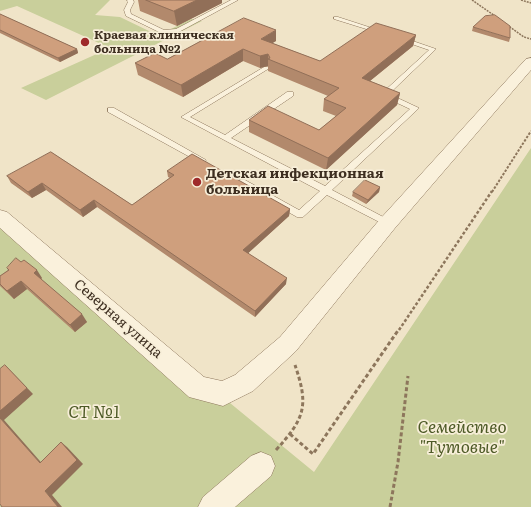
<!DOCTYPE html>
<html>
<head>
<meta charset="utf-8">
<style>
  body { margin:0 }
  canvas { display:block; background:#f0e4c8 }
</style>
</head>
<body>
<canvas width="531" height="507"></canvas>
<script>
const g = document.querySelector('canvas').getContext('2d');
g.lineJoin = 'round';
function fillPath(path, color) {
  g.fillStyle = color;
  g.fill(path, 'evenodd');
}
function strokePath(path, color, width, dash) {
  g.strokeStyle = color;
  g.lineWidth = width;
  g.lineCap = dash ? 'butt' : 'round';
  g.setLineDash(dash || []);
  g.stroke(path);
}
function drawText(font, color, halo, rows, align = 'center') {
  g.font = font + ' Literata,serif';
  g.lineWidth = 3.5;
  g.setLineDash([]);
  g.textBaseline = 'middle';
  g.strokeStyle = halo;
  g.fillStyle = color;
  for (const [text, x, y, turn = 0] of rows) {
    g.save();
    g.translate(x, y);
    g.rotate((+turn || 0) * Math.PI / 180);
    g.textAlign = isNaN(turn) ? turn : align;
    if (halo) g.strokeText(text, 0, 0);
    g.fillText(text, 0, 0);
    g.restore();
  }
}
fillPath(new Path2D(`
  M0,0h110l-15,15 25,2 31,15 20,-3 20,-10 11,2 -156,79 -25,-12 89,-40 -93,-42 -17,5z
  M531,148v359h-531v-293l314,258z`), '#c9cf9b');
const service = new Path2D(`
  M127,0h6l1,2 -4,8 1,4 33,16 12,-1 55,-29h7l-61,33h-16l-35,-17 -2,-6 4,-8z
  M334,17h4l46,15 -5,1 -45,-14z
  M400,38h4l32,11 -47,45 30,14 -87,82 59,31 2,2 -2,2h-6l-58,-30 -24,22h-6l-58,-33 -1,-2 1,-2h6l54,30 21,-19 -139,-74 83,-50h4v2l-78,48 35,18 62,-43h6v4l-62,42 94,48 85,-77 -30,-14 49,-45 -29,-10z
  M108,108h6l92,52 -1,2h-6l-91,-50z`);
const minor = new Path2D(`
  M531,58v12l-136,158 -99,123 -43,40 -30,15 -34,-9 -189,-169v-18l7,2 197,165 18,4 13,-6 45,-38 101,-119 145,-159z
  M261,452l10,4 4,10 -4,10 -36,31h-37l5,-10 48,-41z`);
strokePath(service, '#8d765c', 1);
strokePath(minor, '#8d765c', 1);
strokePath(new Path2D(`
  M472,0l23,16
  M521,0l10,3
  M507,25l17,12 7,2`), '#8d765c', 1.5, [2, 1]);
strokePath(new Path2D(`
  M492,192l39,-61`), '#8d765c', 2, [2.5, 1.5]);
strokePath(new Path2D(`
  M399,330l93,-139`), '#8d765c', 2.5, [3, 2]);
strokePath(new Path2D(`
  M290,434l23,20 86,-125
  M276,450c29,-32 33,-44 19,-85
  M390,507l8,-45 10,-86`), '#8d765c', 3, [4, 2.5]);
fillPath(service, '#faf1dc');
fillPath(minor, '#faf1dc');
fillPath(new Path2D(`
  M138,0h84v3l-45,23 -37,-15z
  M0,14l77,35 1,4 -18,9 -60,-29z
  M473,27l37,11 -1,4 -37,-11z
  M416,35l-3,11 -43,35 30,12 -3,12 -71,65 -77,-38v-12l70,10 17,-14 -13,-5 1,-12 4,-3 -60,-25v-5l-8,2 -17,-7 -60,36 -45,-22 -3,-12 32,-4 109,-18 -4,2 48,18z
  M51,152l81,53 38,-27 -2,-1 -1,-6 123,38 -1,7 -41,37 38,31 -31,33 -158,-110 -14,10 -37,-27 -14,8 -21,-15 -4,-7z
  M380,187l-1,5 -13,12 -14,-8 1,-4z
  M7,268l35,10 -1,1 46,43 -12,10 -48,-43 -13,10 -14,-13v-10l8,-6z`), '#b2896c');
fillPath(new Path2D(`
  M197,0h25v3l-45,23 -3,-15z
  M276,30v11l-15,9v-11z
  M416,35l-3,11 -53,43 2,-11z
  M77,49l1,4 -18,9 -2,-4z
  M243,49v12l-60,36 -2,-12z
  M268,54v12l-8,2v-12z
  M400,93l-3,12 -71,65 2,-12z
  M42,183l4,7 -14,8 -4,-6z
  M380,187l-1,5 -13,12 2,-4z
  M94,200l3,7 -14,10 -3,-7z
  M290,209l-1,7 -45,41 -1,-7z
  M37,270l5,8 -3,3 -5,-8z
  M287,278l-1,6 -31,33v-6z
  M21,281l6,8 -13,10 -7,-8z
  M82,314l5,8 -12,10 -5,-7z
  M5,365l28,29 -29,26 42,48 -6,-5 -40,-45v-7z
  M61,442l6,5 16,17 -31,31 10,12h-4l-13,-16z`), '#916f58');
const building = new Path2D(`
  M146,0h51l-23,11z
  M0,14l77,35 -19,9 -58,-28z
  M495,15l15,11v12l-37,-11 12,-11z
  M244,18l32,12 -15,9 59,22 56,-38 40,12 -54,43 38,15 -72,65 -79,-38 19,-14 51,24 27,-22 -22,-9 15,-11 -71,-29 2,-1 -2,-4 -8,2 -17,-7 -62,36 -46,-22 20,-10 12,6z
  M51,152l81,53 42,-30 -7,-4 25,-17 98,55 -47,41 44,28 -32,33 -161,-111 -14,10 -38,-27 -14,9 -21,-16z
  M365,180l15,7 -12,13 -15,-8z
  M16,258l5,4 3,-2 13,10 -3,3 48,41 -12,11 -49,-44 -14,10 -7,-7v-8l9,-6 -2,-2z
  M5,365l22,23 -27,23v-42z
  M0,418l40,45 21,-21 16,18 -32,31 13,16h-56l-2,-3z`);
fillPath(building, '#cf9f7d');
strokePath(building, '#916f58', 1);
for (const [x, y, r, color] of [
  [85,42,5,"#9e2a2b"],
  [197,182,5,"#9e2a2b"]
]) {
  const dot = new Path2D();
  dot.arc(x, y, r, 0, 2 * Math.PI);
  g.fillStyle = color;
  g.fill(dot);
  strokePath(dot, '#f7eed8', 1.5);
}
drawText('bold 12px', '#3d2e20', '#f7eed8', [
  ["Краевая клиническая",94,35],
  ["больница №2",94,49]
], 'left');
drawText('bold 14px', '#3d2e20', '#f7eed8', [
  ["Детская инфекционная",206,174],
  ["больница",206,190]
], 'left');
drawText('14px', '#3d2e20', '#f7eed8', [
  ["Северная улица",118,319,41]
]);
drawText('italic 17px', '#4d5a26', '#f7eed8', [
  ["СТ №1",94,413],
  ["Семейство",462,428],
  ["\"Тутовые\"",462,448]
]);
</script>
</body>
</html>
